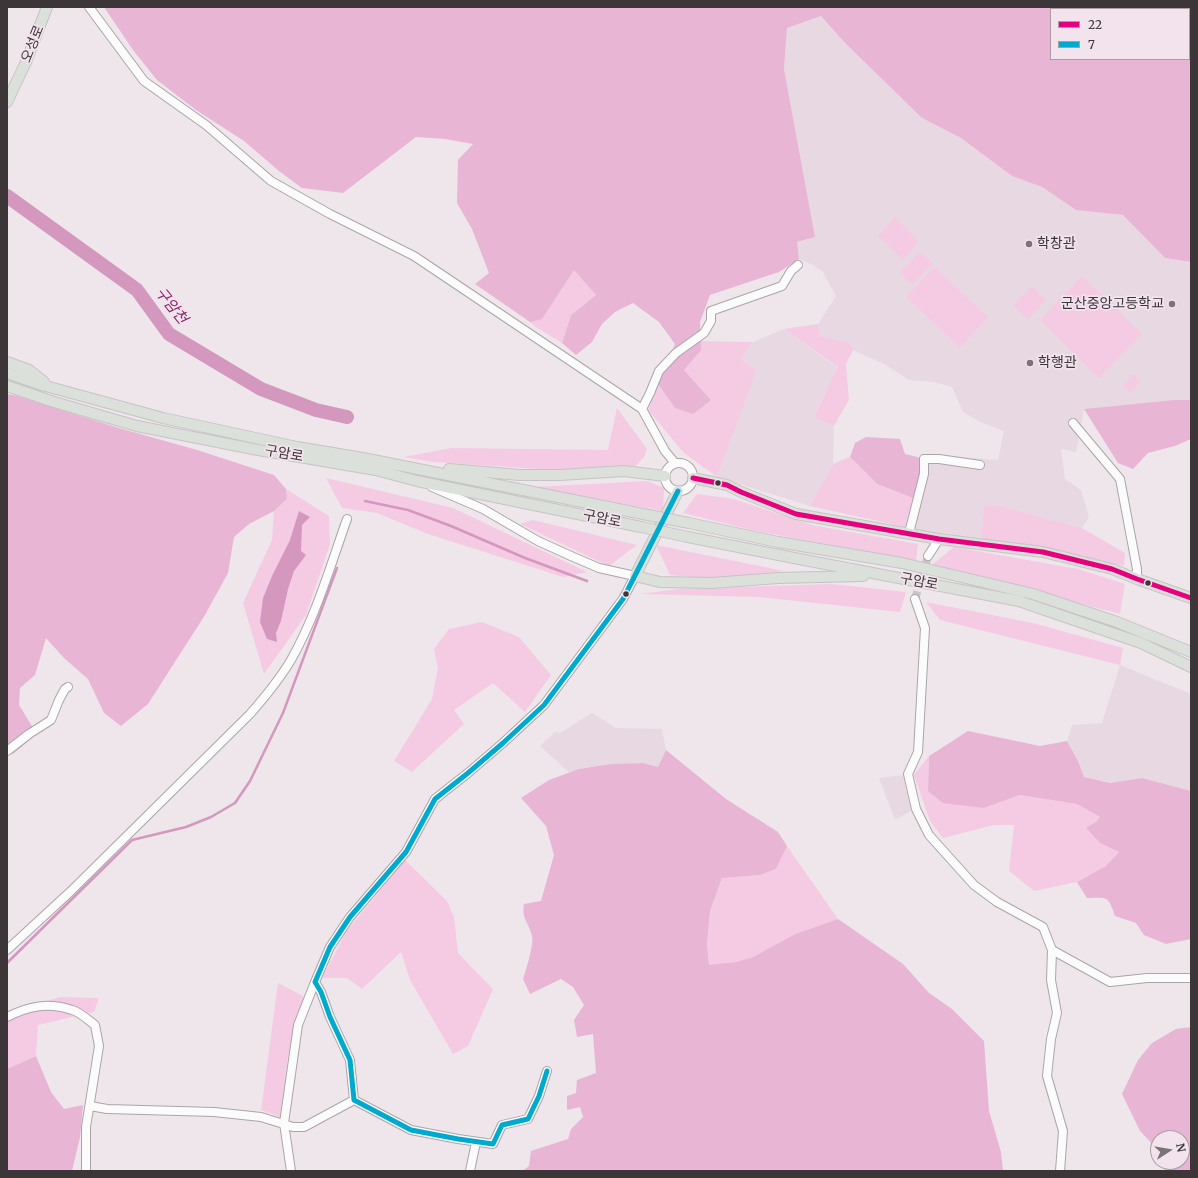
<!DOCTYPE html>
<html>
<head>
<meta charset="utf-8">
<style>
  body { margin:0 }
  #map { position:relative; width:1198px; height:1178px; overflow:hidden; background:#eee6eb; font-family:Merriweather,serif }
  canvas { display:block }
  .frame { position:absolute; inset:0; border:8px solid #3c3639; pointer-events:none }
  .legend { position:absolute; left:1050px; top:8px; width:140px; height:52px; box-sizing:border-box; background:#f2e3ec; border:1px solid #a99ea4; margin:0; padding:5px 7px; list-style:none; font-size:12px; color:#3c3639 }
  .legend li { display:flex; align-items:center; gap:8px; height:20px }
  .legend b { width:20px; border:1px solid #a99ea4 }
  .north { position:absolute; left:1150px; top:1130px; width:40px; height:40px; box-sizing:border-box; background:#f2e3ec; border:1px solid #a99ea4; border-radius:50%; rotate:78deg; font-size:11px; font-weight:700; line-height:16px; text-align:center; color:#3c3639 }
  .north::after { content:''; display:block; margin:auto; width:14px; height:18px; background:#7a7477; clip-path:polygon(50% 0,100% 100%,50% 72%,0 100%) }
</style>
</head>
<body>
<div id="map">
<canvas width="1198" height="1178"></canvas>
<div class="frame"></div>
<ul class="legend">
<li><b style="height:5px;background:#e5007d"></b>22</li>
<li><b style="height:5px;background:#00a9ce"></b>7</li>
</ul>
<div class="north">N</div>
</div>
<script>
const g = document.querySelector('canvas').getContext('2d');
g.lineJoin = 'round';
function fillPath(path, color) {
  g.fillStyle = color;
  g.fill(path, 'evenodd');
}
function strokePath(path, color, width, dash) {
  g.strokeStyle = color;
  g.lineWidth = width;
  g.lineCap = dash ? 'butt' : 'round';
  g.setLineDash(dash || []);
  g.stroke(path);
}
function drawText(font, color, halo, rows, align = 'center') {
  g.font = font + ' Merriweather,"Noto Sans KR",serif';
  g.lineWidth = 3.5;
  g.setLineDash([]);
  g.textBaseline = 'middle';
  g.strokeStyle = halo;
  g.fillStyle = color;
  for (const [text, x, y, turn = 0] of rows) {
    g.save();
    g.translate(x, y);
    g.rotate((+turn || 0) * Math.PI / 180);
    g.textAlign = isNaN(turn) ? turn : align;
    if (halo) g.strokeText(text, 0, 0);
    g.fillText(text, 0, 0);
    g.restore();
  }
}
fillPath(new Path2D(`
  M821,16l24,27 77,75 39,20 51,38 30,11 34,23 47,5 42,43 26,4v138h-17l-90,9 -8,43 -15,-3 4,30 16,11 8,27 -7,11 -85,-23 -13,1 -3,32 -66,-9 5,-30 -2,-1 3,-44 77,6 6,-29 -24,-9 -17,-10 -11,-25 -18,-5 -25,-2 -25,-16 -31,-14 -2,-7 -31,-7 -2,-12 18,-28 -13,-24 -12,-8 -12,-5 -2,-17 18,-5 -31,-168 3,-41z
  M784,329l54,39 -24,48 20,10 -1,38 -23,42 -93,-29 38,-106 -14,-12 12,-17z
  M1120,665l71,29v97l-49,-13 -32,5 -26,-6 -6,-16 -11,-20 5,-16 30,-2z
  M592,713l24,15 46,1 4,21 -8,17 -15,-4 -32,1 -32,5 -9,4 -30,-27 15,-14 5,1z
  M903,775l8,36 -16,9 -16,-42z`), '#e8d8e2');
fillPath(new Path2D(`
  M895,217l24,24 -16,19 -25,-24z
  M920,252l13,12 -21,21 -12,-12z
  M934,267l54,50 -28,30 -54,-50z
  M574,269l22,26 -25,20 -9,28 -28,-17 -4,-4 13,-5z
  M1082,276l60,58 -43,44 -59,-58z
  M1032,286l14,14 -18,19 -15,-14z
  M818,324l2,12 31,7 2,7 -7,14 3,36 -15,26 -20,-9 24,-50 -54,-38z
  M700,341l53,1 -12,17 15,12 -39,106 -33,-24 -36,-43 10,-26 17,24 36,-8 -27,-30 16,-20z
  M1133,374l8,7 -11,11 -7,-7z
  M617,408l30,41 -3,8 -9,10 -81,3 -120,-8 -30,-5 47,-9 157,2z
  M850,457l27,27 36,14 -8,29 -95,-21 23,-42z
  M326,478l127,30 134,64 -24,5 -135,-43 -51,-21 -35,-5z
  M648,481l16,7 -1,23 -130,-24z
  M286,489l43,27 1,28 -24,71 -42,59 -21,-71 29,-63 2,-29 13,-12z
  M697,494l37,5 78,26 106,19 -2,17 -160,-30 -73,-18z
  M997,505l85,23 43,25 -1,13 -30,-7 -113,-21 3,-32z
  M533,520l104,25 -28,21 -89,-42z
  M656,545l128,26 -74,8 -40,-4z
  M954,547l124,22 47,15 -5,30 -187,-50z
  M832,584l74,8 -6,20 -142,-15 -118,-3 39,-5z
  M926,602l107,21 90,25 -3,17 -180,-45z
  M482,622l37,15 32,38 -26,37 -32,-29 -39,27 10,14 -52,48 -18,-11 38,-62 6,-31 -4,-19 15,-20z
  M929,756l-1,35 56,17 36,-13 58,9 22,13 -4,6 -10,5 14,15 20,9 -14,14 -29,16 -43,9 -25,-20 5,-46h-20l-51,13 -13,-17 -16,-46z
  M787,846l51,73 -43,15 -42,23 -17,5 -27,4 -2,-22 3,-33 12,-33 38,-3 16,-6z
  M405,860l42,41 7,16 4,36 35,36 -25,57 -15,8 -43,-74 -9,-28 -39,37 -15,-11h-25l24,-46z
  M278,983l27,14 -17,59 -8,61 -19,-7z
  M60,997l39,1 -5,14 -56,13 -2,31 -29,13v-56z`), '#f5cbe4');
fillPath(new Path2D(`
  M104,7h1087v255l-26,-4 -42,-43 -47,-5 -34,-23 -30,-11 -51,-38 -39,-20 -77,-75 -24,-27 -34,12 -3,41 31,168 -18,5 2,17 -20,13 -69,23 -10,27 1,28 -17,20 27,30 -18,14 -18,-6 -17,-24 17,-40 -16,-22 -26,-19 -18,9 -13,12 -10,18 -16,13 -14,-12 9,-28 25,-20 -22,-25 -32,49 -12,3 -55,-38 14,-11 -17,-44 -15,-26 1,-43 15,-16 -28,-5 -29,-2 -73,56 -41,-5 -23,-17 -35,-30 -48,-31 -39,-30 -24,-30zM1051,9h138v50h-138z
  M7,394l7,1 105,33 78,22 77,25 12,14 1,10 -13,12 -25,13 -15,13 -6,36 -23,42 -57,89 -27,22 -17,-13 -16,-34 -24,-21 -18,-20 -11,37 -15,13 -1,17 18,29 -24,20h-6z
  M1174,400h17v39l-16,7 -27,7 -15,16 -15,-6 -34,-54z
  M866,437l34,2 5,15 16,4 -3,35 -5,5 -36,-14 -27,-27 5,-14z
  M968,731l72,15 27,-5 11,20 6,16 26,6 32,-5 49,13v148l-25,5 -22,-9 -8,-12 -21,-7c-7,-21 -8,-18 -28,-18l-10,-16 29,-16 13,-14 -19,-9 -14,-15 10,-6 4,-5 -23,-13 -57,-9 -36,13 -41,-5 -15,-12 1,-35z
  M666,750l60,49 52,33 9,14 -11,23 -16,6 -38,3 -12,33 -3,33 2,21 27,-3 17,-5 42,-23 43,-15 65,45 26,29 23,16 32,32 5,70 12,41 2,19h-480l6,-5 2,-15 37,-12 3,-10 12,-12 -3,-10 -13,3v-14l9,-3 1,-13 19,-7 -3,-39 -16,3 -3,-17 10,-15 -11,-18 -12,-8 -31,15 -7,-15c3,-9 11,-34 9,-43 -3,-13 -11,-18 -8,-32l17,-3 13,-46 -8,-29 -25,-28 28,-18 30,-11 32,-5 32,-1 15,4z
  M1191,1027v144h-27l6,-9h12v-24h-24v12l-18,-19 -18,-37 16,-34 14,-17 24,-14z
  M36,1056l15,36 13,17 19,-4 -3,32 -8,34h-65v-102z`), '#e8b5d5');
fillPath(new Path2D(`
  M299,511l11,6 -8,8 -1,26 5,4 -12,16 -6,18 -7,32 -5,12 1,9 -10,-3 -7,-17 3,-24 9,-22 18,-36z`), '#d497be');
strokePath(new Path2D(`
  M365,501l43,9 43,16 74,32 62,23
  M7,963l125,-123 54,-13 25,-10 24,-14 15,-22 33,-68 54,-145`), '#d497be', 2.5);
strokePath(new Path2D(`
  M7,196l130,94 32,44 92,55 55,21 31,7`), '#d497be', 14);
strokePath(new Path2D(`
  M915,599l13,-43`), '#cac3c7', 8, [8, 4]);
const minor = new Path2D(`
  M89,7l55,74 62,44 65,56 59,33 84,42 228,153 23,42 10,12
  M642,409l8,-16 9,-22 17,-18 28,-20 7,-12v-10l71,-25 9,-15 7,-6
  M1073,423l47,56 17,90v10
  M665 477a14 14 0 1 1 28 0a14 14 0 1 1-28 0Z
  M432,487l51,22 55,32 33,15 28,12 36,8 -12,23 -79,106 -41,38 -35,30 -33,26 -29,53 -56,65 -20,30 -15,35 6,10 9,25 20,43 4,40 57,30 47,9 35,5 9,-19 26,-6 11,-23 8,-25
  M909,533l15,-59v-15h15l41,6
  M928,556l11,-17
  M915,599l10,29 -7,124 -10,22 8,35 13,26 45,50 23,17 46,25 9,23 58,32 37,-4h44
  M7,751l22,-17 22,-14 8,-20 6,-11 3,-2
  M7,950l64,-59 179,-177c15,-17 29,-34 41,-54 25,-44 39,-93 56,-141
  M1052,950l-1,30 6,33 -6,26 -4,37 16,55 -3,40
  M7,1017c22,-11 41,-15 65,-7 8,2 16,10 23,15l4,21 -13,81v44
  M90,1106l17,3 107,3 47,5 32,10h11l50,-27
  M291,1171l-7,-48 14,-98 17,-43
  M470,1171l6,-29`);
const major = new Path2D(`
  M7,102l19,-40 21,-55
  M7,362l22,8 15,12
  M7,373l35,12 121,33 134,29 66,11 285,57
  M7,386l47,16 83,24 121,24 118,20 41,11 224,46
  M449,469l71,6h40l64,-4 41,5
  M693,478l34,7 14,7 55,22 143,25 104,13 69,17 25,10 54,19
  M678,491l-43,85 25,6 52,1 66,-5 85,-2
  M689,523l89,19 124,21 131,31 84,28 74,30
  M688,537l106,21 225,43 122,42 50,24`);
strokePath(minor, '#aaa5a8', 10);
strokePath(major, '#c6c3c5', 12);
strokePath(minor, '#fcfbfc', 8);
strokePath(major, '#dbe1da', 10);
const majorBridge = new Path2D(`
  M648,515l41,8
  M641,527l47,10`);
strokePath(majorBridge, '#c6c3c5', 12, []);
strokePath(majorBridge, '#dbe1da', 10);
strokePath(new Path2D(`
  M693,478l34,7 14,7 55,22 143,25 104,13 69,17 25,10 54,19`), '#e5007d', 5);
strokePath(new Path2D(`
  M547,1071l-8,25 -11,23 -26,6 -9,19 -35,-5 -47,-9 -57,-30 -4,-40 -20,-43 -9,-25 -6,-10 15,-35 20,-30 56,-65 29,-53 33,-26 35,-30 41,-38 79,-106 55,-108`), '#00a9ce', 5);
for (const [x, y, r, color] of [
  [1029,244,4,"#7a7477"],
  [1172,304,4,"#7a7477"],
  [1030,363,4,"#7a7477"],
  [718,483,3.5,"#3c3639"],
  [1148,583,3.5,"#3c3639"],
  [626,594,3.5,"#3c3639"]
]) {
  const dot = new Path2D();
  dot.arc(x, y, r, 0, 2 * Math.PI);
  g.fillStyle = color;
  g.fill(dot);
  strokePath(dot, '#f2e3ec', 1.5);
}
drawText('14px', '#3c3639', '#f2e3ec', [
  ["오성로",33,44,-68],
  ["구암로",284,454,10],
  ["구암로",602,519,12],
  ["구암로",919,582,11]
]);
drawText('14px', '#3c3639', '#f2e3ec', [
  ["학창관",1037,244],
  ["군산중앙고등학교",1164,304,"right"],
  ["학행관",1038,363]
], 'left');
drawText('italic 15px', '#872369', '#f2e3ec', [
  ["구암천",171,306,51]
]);
</script>
</body>
</html>
